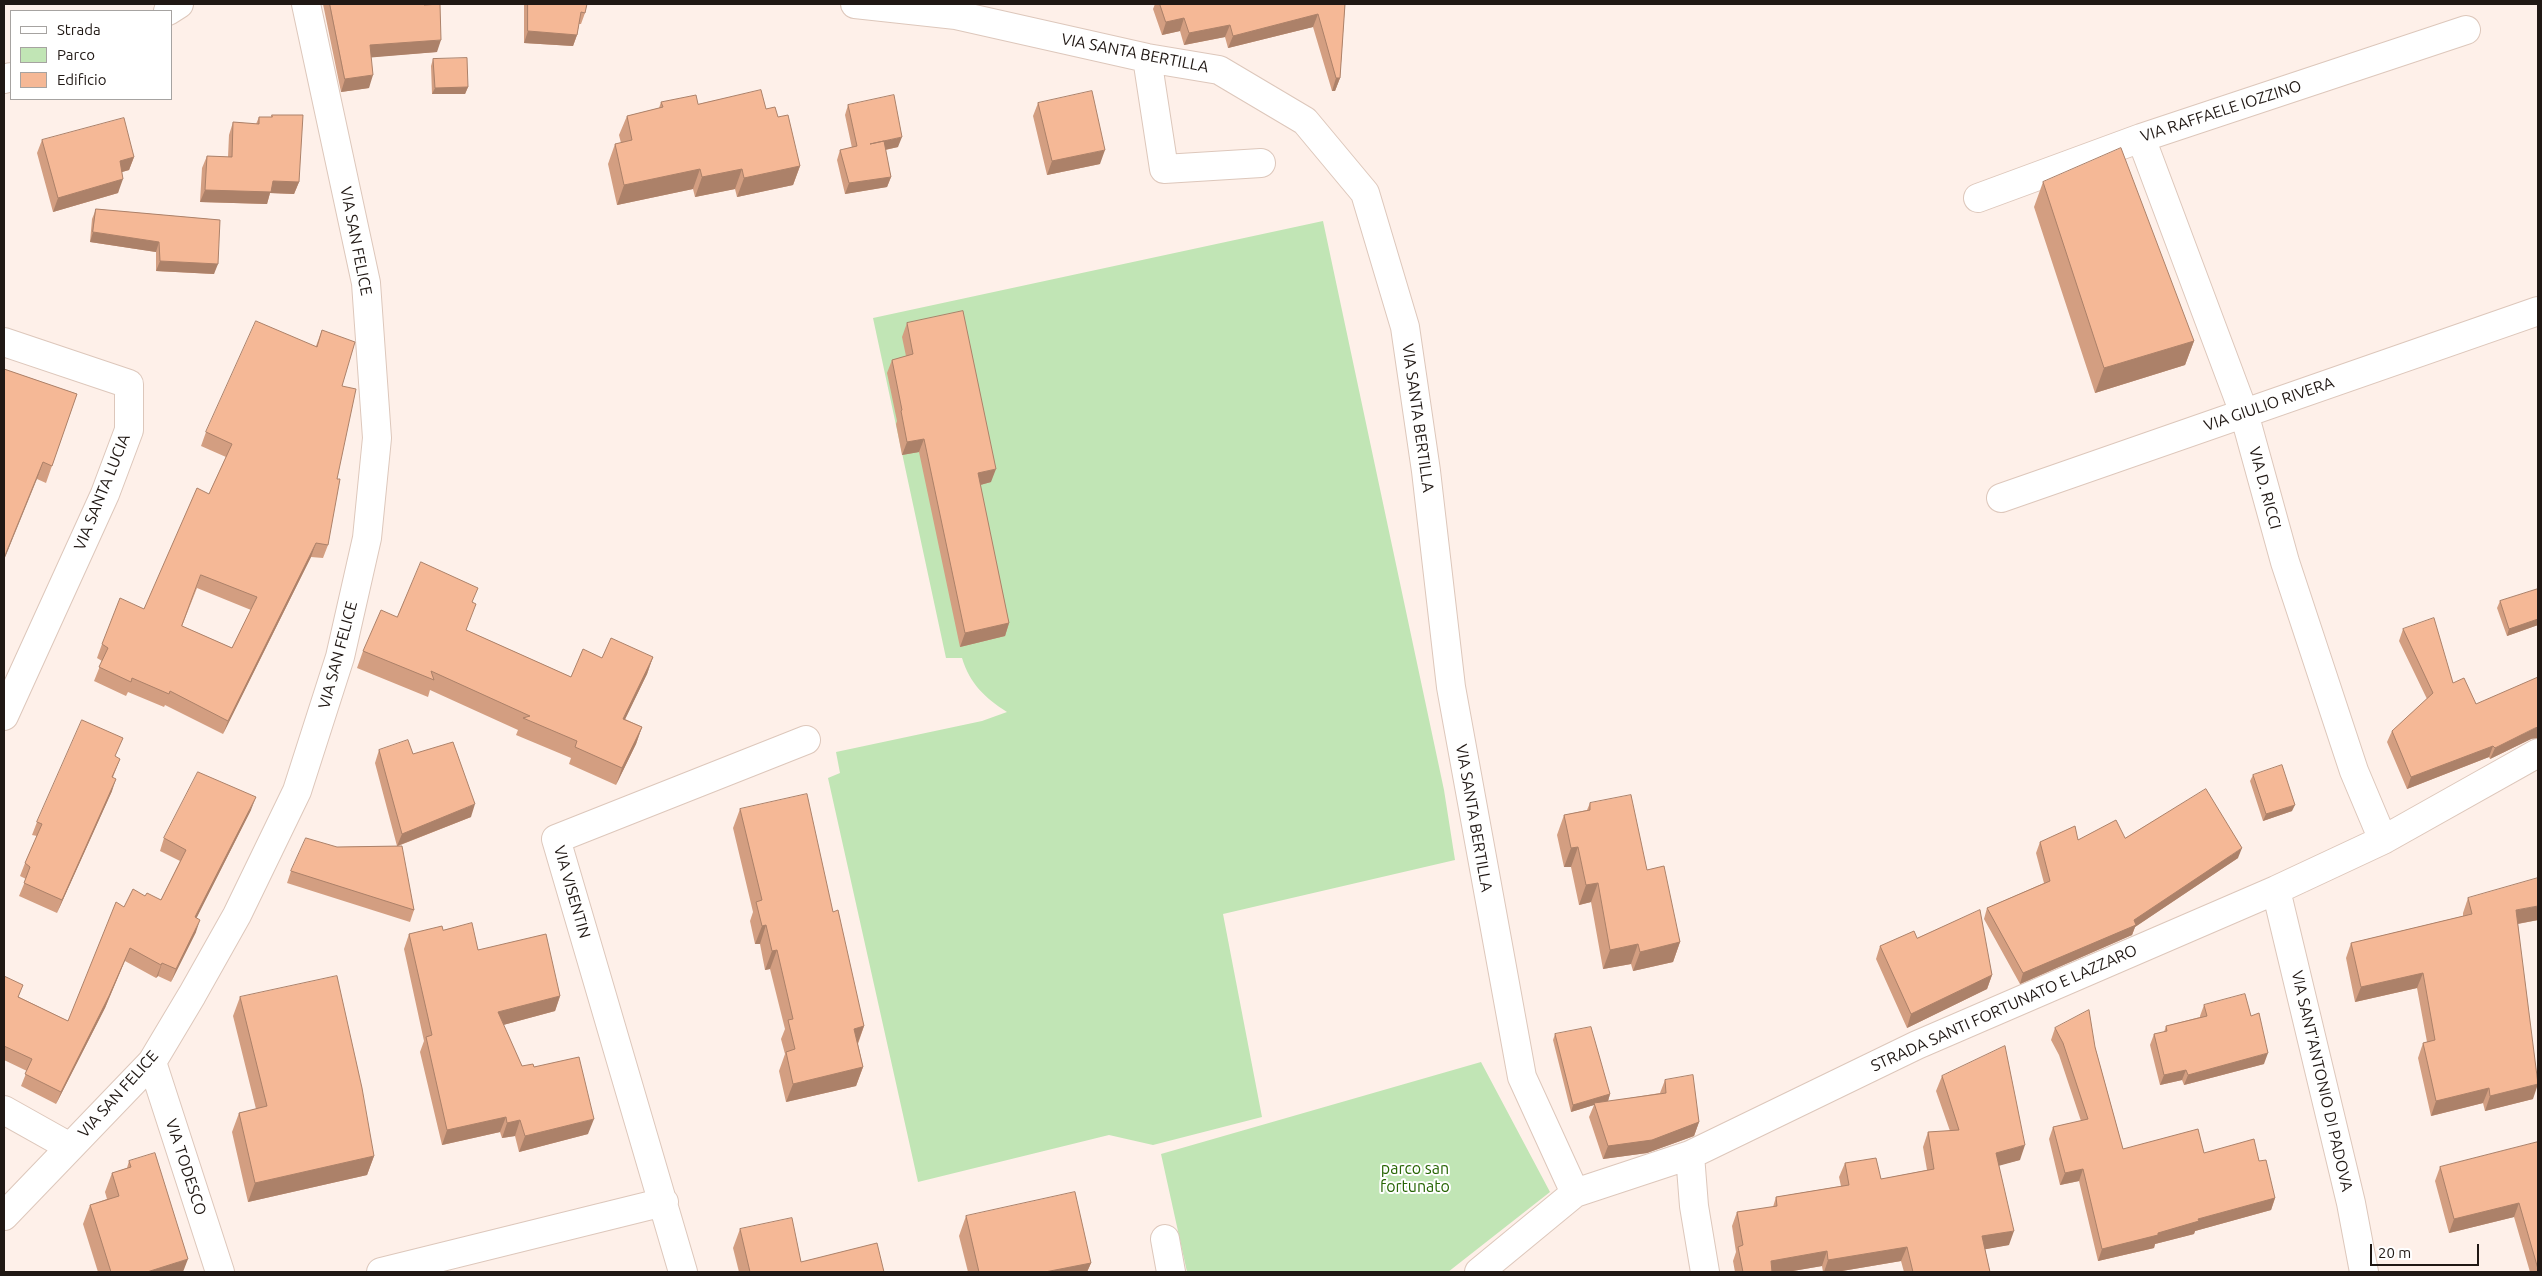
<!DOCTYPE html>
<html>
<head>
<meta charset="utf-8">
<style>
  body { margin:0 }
  #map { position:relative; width:2542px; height:1276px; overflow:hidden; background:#fef0e9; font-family:Ubuntu,sans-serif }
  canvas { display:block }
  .frame { position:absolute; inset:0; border:5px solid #201814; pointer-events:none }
  .legend { position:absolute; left:10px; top:10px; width:162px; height:90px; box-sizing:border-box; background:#fff; border:1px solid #a6a3a1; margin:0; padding:6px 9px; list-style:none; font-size:15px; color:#201814 }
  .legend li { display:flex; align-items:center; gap:10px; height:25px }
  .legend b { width:25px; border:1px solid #a6a3a1 }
  .scale { position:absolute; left:2370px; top:1244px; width:109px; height:22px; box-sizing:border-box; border:2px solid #201814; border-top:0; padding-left:6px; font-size:15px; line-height:18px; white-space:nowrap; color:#201814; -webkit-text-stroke:4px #fff; paint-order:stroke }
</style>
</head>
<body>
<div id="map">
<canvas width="2542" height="1276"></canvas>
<div class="frame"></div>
<ul class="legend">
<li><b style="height:6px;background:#fff"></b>Strada</li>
<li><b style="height:14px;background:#c1e5b5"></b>Parco</li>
<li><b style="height:14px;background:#f5b896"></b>Edificio</li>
</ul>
<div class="scale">20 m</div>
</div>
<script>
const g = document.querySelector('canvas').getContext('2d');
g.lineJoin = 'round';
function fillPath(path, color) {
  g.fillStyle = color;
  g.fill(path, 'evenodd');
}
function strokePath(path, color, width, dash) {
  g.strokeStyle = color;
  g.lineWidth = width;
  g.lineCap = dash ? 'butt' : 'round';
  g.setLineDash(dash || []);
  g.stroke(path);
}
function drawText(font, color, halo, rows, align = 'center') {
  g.font = font + ' Ubuntu,sans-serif';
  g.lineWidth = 4;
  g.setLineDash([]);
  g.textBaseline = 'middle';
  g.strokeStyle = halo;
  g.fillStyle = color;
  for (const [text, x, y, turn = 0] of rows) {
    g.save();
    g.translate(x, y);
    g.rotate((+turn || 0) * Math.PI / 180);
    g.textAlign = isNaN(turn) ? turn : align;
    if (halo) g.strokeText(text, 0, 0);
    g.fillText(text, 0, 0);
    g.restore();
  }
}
fillPath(new Path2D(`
  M1323,221l121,569 11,70 -232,54 39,203 -109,28 -44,-10 -191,47 -90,-404 12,-5 -4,-21 146,-31 25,-9c-22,-14 -37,-28 -45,-54h-16l-73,-340z
  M1481,1062l69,130 -102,80h-261l-26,-118z`), '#c1e5b5');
const street = new Path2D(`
  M855,4l101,11 191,43 72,12 86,51 60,72 40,134 21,144 25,216 71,390 53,116
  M168,11l11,-7
  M1147,58l17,111 97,-6
  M4,79l7,-2
  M2141,138l103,275 41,149 69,209 29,69
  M1978,198l163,-60 325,-108
  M4,342l125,42v46l-24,64 -101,222
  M2001,498l537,-187
  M2276,890l75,313 13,69
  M152,1062l68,210
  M4,1110l66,37
  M1690,1155l4,51 11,66
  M4,1216l148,-154 40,-67 45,-80 60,-124 43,-134 27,-119 10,-100 -11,-155 -60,-279
  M1165,1239l6,33
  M381,1272l283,-70
  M683,1272l-127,-433 250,-99
  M1479,1272l96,-79 115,-38 227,-110 359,-155 107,-50 155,-87`);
strokePath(street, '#ddc7bb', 30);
strokePath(street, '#fff', 28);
fillPath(new Path2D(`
  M323,4h101l13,48 -66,5 -2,31 -28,4z
  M524,4h63l-2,9 -4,11h-2l-2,11 -4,11 -49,-3z
  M1155,4h190l-5,74 -5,13h-3l-19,-64 -85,21 -3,-11 -41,8 -4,-14 -18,4 -9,-26z
  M433,59l35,28 -3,7h-33l-1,-28z
  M661,102l105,7 12,8 22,49 -7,19 -56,12 -2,-8 -40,8 -2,-8 -76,16 -9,-41 7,-20 6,-1 -2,-8 8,-19 32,-8z
  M1038,103l62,61 -53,11 -14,-59z
  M848,105l50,42 -13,3 6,27 -4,10 -42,7 -8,-34 3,-10 12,-2 -7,-33z
  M272,115l27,67 -5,12 -24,-1 -3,11 -67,-2 2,-34 5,-12 21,1 1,-22 4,-13 23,2 3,-7h12z
  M42,140l92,17 -5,13 -7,2 -4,21 -65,19 -16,-59z
  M2043,182l151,159 -9,24 -90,28 -61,-186z
  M96,209l124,11 -6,54 -58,-3v-19l-66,-10 2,-23z
  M907,323l84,159 -11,3 29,138 -4,13 -45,11 -41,-195 -17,3 -6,-31 1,-3 -10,-48 5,-13 14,-4 -4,-19z
  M322,330l20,56 -5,93 -9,66 -5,13 -12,-1 -88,177 -58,-29 -1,2 -36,-15 -2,4 -32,-15 8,-20 -5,-3 5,-14 42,-35 65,-115 17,-37 -25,-11 5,-14 110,-86zM197,588l54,22 -19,38 -50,-22z
  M4,369l73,25 -31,89 -9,-4z
  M2538,589v36l-31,11 -10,-28 3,-7z
  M473,602l-7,28 105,47 31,-19 51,-1 -6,17 -22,45 17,8 -6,17 -20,41 -47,-21 2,-6 -55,-23 2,-5 -88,-40 -2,7 -71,-29 6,-17 34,-34z
  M2403,629l50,54 23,21 55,35 -41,20 -1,-2 -82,32 -20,-47 5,-11 35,-32 -28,-58z
  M379,750l34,4 58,63 -73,29 16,64 -4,12 -123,-39 4,-12 46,-24 60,-1 -22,-83z
  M116,757l4,2 -7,18 -1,14 -55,122 -38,-17 7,-17 -6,-3 5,-13 12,-27 -5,-1 5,-13z
  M2253,775l39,36 -29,10 -13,-40z
  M1590,803l57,67 33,72 -7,20 -40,9 -2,-7 -28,5 -12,-67 -12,3 -8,-38h-7l-7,-32 7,-20 23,-5z
  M740,809l93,103 31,114 -6,18 5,23 -7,19 -70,16 -7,-31 6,-17 -4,-15 4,-10 -15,-60 -5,1 -5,-26h-5l-5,-23 3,-9 -20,-84z
  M251,810l-55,108v14l-25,50 -13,-6 -2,2 -31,-17 -20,47 -49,96 -35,-18 6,-15 -23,-11v-84l15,21 49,24 56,-114 21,-11 16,4 19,-39 -20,-10 4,-13z
  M2125,838l113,20 -103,69 -3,8 -112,49 -36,-65 3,-11 57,-25 -8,-30 4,-11 38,-2z
  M2468,898l70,22 -20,4 15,175 -48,12 -2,-8 -52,13 -13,-58 5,-15 4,-1 -10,-54 -62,14 -9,-44 5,-15 112,-27v-3z
  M443,930l117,66 -5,15 -52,14 19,41 12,1 54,67 -69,18 -4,-16 -13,2 -2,-6 -58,13 -22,-93 4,-11 -20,-92 5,-15z
  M1917,938l75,37 -5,14 -80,39 -31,-69 4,-13z
  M240,997l134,159 -7,19 -119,27 -16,-70 7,-19 17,-4 -23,-93z
  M2204,1005l60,59 -80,21 -2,-5 -22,5 -10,-40 4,-11 10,-2 2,-6 34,-9v-1z
  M2055,1028l40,19 28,102 81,4 55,8 16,37 -4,12 -76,21 -1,3 -39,10 -1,4 -56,13 -19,-80 -19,4 -11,-46 4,-12 28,-6 -22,-66 -8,-15z
  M1555,1034l55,60 -2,7 -3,1 55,-9 5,-13 34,42 -5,14 -47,17 -44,6 -14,-42 5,-12 -23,7 -18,-72z
  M1942,1076l78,84 -21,5 10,80 -24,4 5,23h-86l-3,-11 -65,11h-13l-1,-6 -35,6h-52l-2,-11 3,-9 -4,-26 5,-14 36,-5 3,-10 65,-11 -2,-9 6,-14 36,16 46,-9 -4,-23 5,-15 22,-1 -14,-40z
  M2538,1142v130h-8l-16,-55 -65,16 -14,-52 5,-14z
  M129,1161l54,111h-85l-15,-48 7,-19 17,-6 -2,-7 7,-19 15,-5z
  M966,1216l125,47 -4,9h-119l-9,-36z
  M740,1229l61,33 83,10h-145l-6,-24z`), '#d39e81');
fillPath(new Path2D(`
  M1318,14l-5,13 -85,21 5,-12z
  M1184,18l-4,13 -18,4 4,-13z
  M1230,25l-5,12 -41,8 5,-12z
  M528,31l49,4 -4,11 -49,-3z
  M441,40l-4,12 -72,6 5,-13z
  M373,75l-4,13 -28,4 4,-13z
  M1336,78h4l-5,13h-3z
  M468,87l-3,7h-33l3,-6z
  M902,137l-4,10 -32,7 4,-10z
  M1105,150l-5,14 -53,11 5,-14z
  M134,157l-5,13 -14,4 5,-13z
  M800,166l-7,19 -56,12 7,-19z
  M700,169l-7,20 -76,16 7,-20z
  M742,169l-7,20 -40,8 7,-20z
  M891,177l-4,10 -42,7 4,-11z
  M123,179l-5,14 -65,19 5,-14z
  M273,181l26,1 -5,12 -24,-1 -3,11 -67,-2 5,-12z
  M93,232l66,10 -3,10 -66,-10z
  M160,261l58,3 -4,10 -58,-3z
  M2194,341l-9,24 -90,28 9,-25z
  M924,439l-5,13 -17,3 5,-13z
  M43,462l-6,17 -33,81v-2z
  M996,469l-5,13 -18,5 5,-14z
  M316,543l-5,14 -88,177 5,-13z
  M2538,619v6l-31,11 2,-7z
  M1009,623l-4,13 -45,11 5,-14z
  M653,657l-6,17 -30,62 6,-17z
  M642,727l-6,17 -20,41 6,-17z
  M2538,727v11l-7,1 -41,20 5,-11 40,-20z
  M2493,746l-4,11 -82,32 4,-12z
  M116,779l-4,12 -55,122 5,-13z
  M256,797l-5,13 -60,119 4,-12z
  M475,804l-4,13 -74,29 5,-12z
  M2295,805l-3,6 -29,10 3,-7z
  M1578,847l-7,20h-7l7,-19z
  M2242,848l-4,10 -103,69 -3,8 -112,49 3,-11 111,-53z
  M1598,883l-7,19 -12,3 7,-20z
  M2538,906v14l-27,5 5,-15z
  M200,920l-4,12 -25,50 5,-13z
  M766,925l-6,19h-5l7,-18z
  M1680,942l-7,20 -40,9 7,-19z
  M1638,944l-7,20 -28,5 7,-19z
  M130,948l-25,60 -49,96 5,-12z
  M777,950l-7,19 -5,1 7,-19z
  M162,963l-4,13 -2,2 5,-13z
  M2423,973l-6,15 -62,14 6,-15z
  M1992,975l-5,14 -80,39 4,-14z
  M560,996l-5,15 -63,17 6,-16z
  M864,1026l-7,19 -3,-16z
  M2268,1053l-4,11 -80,21 4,-10z
  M863,1067l-7,19 -70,16 7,-18z
  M2186,1070l-4,10 -22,5 4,-10z
  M2538,1084l-5,15 -48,12 5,-15z
  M2489,1088l-6,15 -52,13 5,-15z
  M1610,1094l-2,7 -13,4 -1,-2v2l-23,7 2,-7z
  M506,1117l-6,15 -58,13 5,-15z
  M594,1119l-6,15 -69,18 6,-16z
  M520,1120l-5,16 -13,2 5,-15z
  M1699,1122l-5,14 -47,17 -44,6 5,-13z
  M2025,1145l-5,15 -29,8 5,-15z
  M374,1156l-7,19 -119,27 7,-19z
  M2083,1169l-4,12 -19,4 5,-12z
  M2275,1198l-4,12 -76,21 -1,3 -39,10 -1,4 -56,13 4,-12 56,-16 40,-14z
  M2519,1203l-5,14 -65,16 5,-14z
  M2014,1231l-5,14 -33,6 6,-15z
  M1907,1247l-6,14 -65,11h-12l4,-12z
  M1827,1251l-5,15 -35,6h-20l4,-11z
  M188,1259l-5,13h-36z
  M1091,1263l-4,9h-42z`), '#ac8169');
const building = new Path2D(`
  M330,4h94v1l16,-1 1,36 -71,5 3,30 -28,4z
  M528,4h59l-2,9 -4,-1 -4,23 -49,-4z
  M1160,4h185l-5,74h-4l-18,-64 -85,22 -3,-11 -41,8 -5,-15 -18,4z
  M467,58l1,29 -33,1 -2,-29z
  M761,90l5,19 9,-2 3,10 10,-2 12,51 -56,12 -2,-9 -40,8 -2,-8 -76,16 -9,-41 17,-4 -5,-24 36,-9 -2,-5 35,-7 2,9z
  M1092,91l13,59 -53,11 -14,-58z
  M894,95l8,42 -32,7 14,-3 7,36 -42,6 -9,-33 17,-4 -9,-41z
  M272,115h31l-4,67 -26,-1 -2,11 -66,-2 2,-34 25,1 1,-35 26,2v-7h13z
  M124,118l10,39 -14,4 3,18 -65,19 -16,-58z
  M2121,148l73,193 -90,27 -61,-186z
  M96,209l124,11 -2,44 -58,-3 -1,-19 -66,-10z
  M963,311l33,158 -18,4 31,150 -44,10 -41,-194 -17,3 -6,-31 1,-1 -10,-50 21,-6 -6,-31z
  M256,321l61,26 5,-17 33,12 -13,44 14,3 -19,90h3l-12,66 -12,-2 -88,178 -58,-30 -1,3 -37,-16 -1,4 -32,-15 9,-19 -6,-4 18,-46 24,11 53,-121 12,6 23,-50 -26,-12zM201,575l56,22 -25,51 -50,-22z
  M4,369l73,25 -25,72 -9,-4 -39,96z
  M421,562l57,26 -6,14 4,2 -10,26 105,47 12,-28 19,9 9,-20 42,19 -30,62 19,8 -20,41 -47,-21 2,-6 -54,-23 7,-2 -99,-45 3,9 -71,-29 18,-41 16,7z
  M2538,589v30l-29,10 -9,-28z
  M2434,618l19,65 11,-5 12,26 62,-27v50l-3,1 -40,20 -2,-2 -82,31 -19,-46 41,-38 -30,-64z
  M82,720l41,18 -8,18 5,3 -8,18 4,2 -54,121 -38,-17 6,-16 -5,-4 17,-39 -5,-2z
  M408,740l5,14 40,-12 22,62 -73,30 -23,-84z
  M2282,765l13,40 -29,9 -13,-39z
  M198,772l58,25 -61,120 5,3 -24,49 -14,-6 -1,2 -31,-17 -21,48 -48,96 -36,-18 7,-15 -28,-13v-70l19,9 -5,12 50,24 48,-119 8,5 9,-18 12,7 2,-3 14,7 25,-50 -22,-12z
  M2206,789l36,59 -108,72 2,5 -113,48 -36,-65 63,-27 -10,-39 35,-16 3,14 38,-20 9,18z
  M807,794l26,118 5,-2 26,116 -10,3 9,38 -70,17 -7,-32 9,-3 -7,-29 5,-1 -16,-69 -5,1 -6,-26 -4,1 -6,-24 6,-2 -22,-91z
  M1631,795l16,75 17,-4 16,76 -40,10 -2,-8 -28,6 -12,-67 -12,2 -8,-38 -7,1 -7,-33 26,-5v-7z
  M306,838l31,9 65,-1 12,64 -123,-39z
  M2538,878v28l-22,4 22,174 -48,12 -1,-8 -53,13 -13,-58 12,-3 -12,-67 -62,14 -10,-44 121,-29 -4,-16z
  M1980,910l12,65 -81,39 -31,-68 34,-15 3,7z
  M472,923l6,27 68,-16 14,62 -62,16 24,54 11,-2 1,3 45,-10 15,62 -69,17 -5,-16 -13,3 -1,-6 -59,13 -21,-93 6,-2 -23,-101 33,-8 1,4z
  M337,976l25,112 12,68 -119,27 -16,-70 28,-7 -27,-109z
  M2245,994l6,22 8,-3 9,40 -80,22 -2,-5 -22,5 -10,-41 13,-3 -1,-5 41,-10 -3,-11z
  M2089,1010l6,37 28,102 75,-20 6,24 50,-14 5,22 7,-1 9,38 -77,21 1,2 -41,12v2l-56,14 -19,-80 -18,4 -12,-46 35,-8 -25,-76 -8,-15z
  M1591,1027l19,67 -37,11 -18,-71z
  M2005,1046l20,99 -29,8 18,78 -32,5 8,36h-77l-6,-25 -79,13 -1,-9 -56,10 1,11h-29l-5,-25 5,-2 -6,-33 40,-6 -1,-9 73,-12 -4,-22 31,-5 5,21 53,-10 -6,-37 31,-2 -17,-54z
  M1693,1075l6,47 -47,18 -44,6 -14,-43 72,-10 -1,-13z
  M2538,1142v127l-19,-66 -65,16 -14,-52z
  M155,1153l33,106 -41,13h-36l-21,-67 29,-9 -7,-23 19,-6 -2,-6z
  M1075,1192l16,71 -46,9h-66l-13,-56z
  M792,1218l9,44 76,-19 7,29h-134l-10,-43z`);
fillPath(building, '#f5b896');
strokePath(building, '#ac8169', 1);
drawText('16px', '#201814', '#fff', [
  ["VIA SANTA BERTILLA",1135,53,11],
  ["VIA RAFFAELE IOZZINO",2221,111,-18],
  ["VIA SAN FELICE",356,241,79],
  ["VIA GIULIO RIVERA",2269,404,-19],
  ["VIA SANTA BERTILLA",1418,418,82],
  ["VIA D. RICCI",2265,488,75],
  ["VIA SANTA LUCIA",102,492,-68],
  ["VIA SAN FELICE",338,655,-75],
  ["VIA SANTA BERTILLA",1474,818,80],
  ["VIA VISENTIN",572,892,74],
  ["STRADA SANTI FORTUNATO E LAZZARO",2004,1008,-24],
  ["VIA SANT'ANTONIO DI PADOVA",2322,1081,77],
  ["VIA SAN FELICE",118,1094,-48],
  ["VIA TODESCO",186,1167,72]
]);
drawText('16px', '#276504', '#fff', [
  ["parco san",1415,1169],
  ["fortunato",1415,1187]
]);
</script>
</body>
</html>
